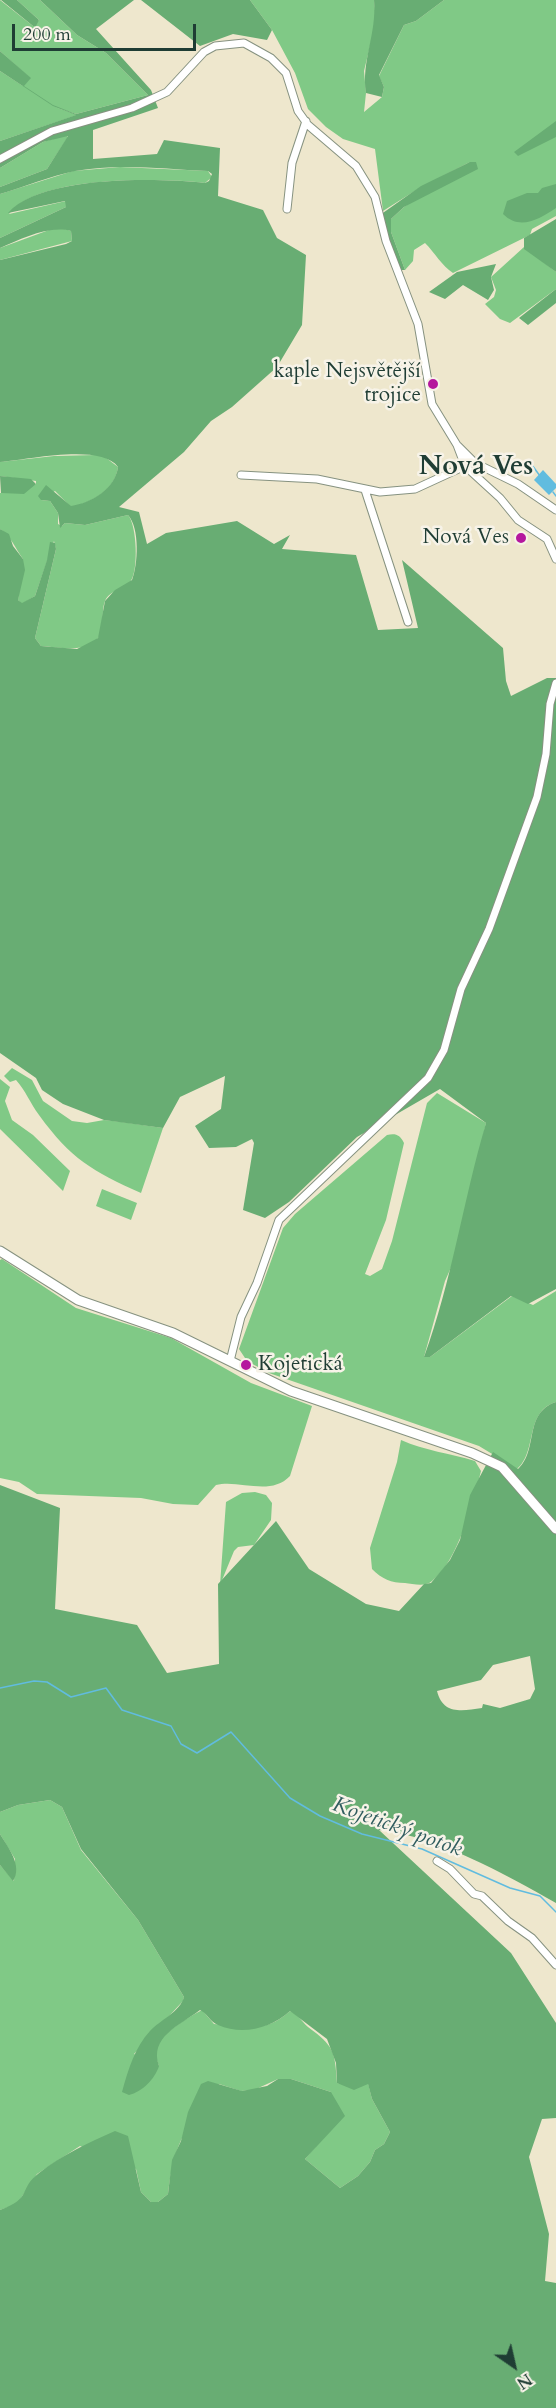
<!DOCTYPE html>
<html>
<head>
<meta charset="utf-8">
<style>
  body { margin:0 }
  #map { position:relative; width:556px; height:2408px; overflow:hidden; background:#eee7cd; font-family:Cardo,serif }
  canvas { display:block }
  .north { position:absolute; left:484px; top:2336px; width:60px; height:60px; -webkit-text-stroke:4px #f7f3e8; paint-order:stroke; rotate:146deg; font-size:16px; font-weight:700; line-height:24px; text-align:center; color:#1f3d34 }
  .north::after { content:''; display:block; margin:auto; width:21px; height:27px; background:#1f3d34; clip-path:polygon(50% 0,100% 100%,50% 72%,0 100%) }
  .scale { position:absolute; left:12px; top:24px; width:184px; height:27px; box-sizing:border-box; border:3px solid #1f3d34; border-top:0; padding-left:8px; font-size:18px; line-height:21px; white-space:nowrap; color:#1f3d34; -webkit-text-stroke:4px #f7f3e8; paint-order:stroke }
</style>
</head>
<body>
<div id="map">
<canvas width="556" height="2408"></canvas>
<div class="north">N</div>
<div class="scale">200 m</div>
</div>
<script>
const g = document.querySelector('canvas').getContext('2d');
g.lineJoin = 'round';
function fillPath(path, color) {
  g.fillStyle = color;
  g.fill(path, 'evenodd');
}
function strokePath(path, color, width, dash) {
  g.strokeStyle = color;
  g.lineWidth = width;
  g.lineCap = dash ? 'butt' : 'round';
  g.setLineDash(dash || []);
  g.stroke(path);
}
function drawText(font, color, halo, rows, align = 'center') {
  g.font = font + ' Cardo,serif';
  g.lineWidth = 5;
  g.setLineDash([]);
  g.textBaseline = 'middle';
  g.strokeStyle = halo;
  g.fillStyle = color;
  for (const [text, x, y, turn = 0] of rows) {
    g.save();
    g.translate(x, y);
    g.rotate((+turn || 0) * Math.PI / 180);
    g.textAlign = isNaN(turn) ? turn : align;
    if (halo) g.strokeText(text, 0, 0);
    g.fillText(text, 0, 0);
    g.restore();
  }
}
fillPath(new Path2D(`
  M0,0l33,26 6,-6 -22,-20h23l37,35 29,18 42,42 -72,19 -23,-8 24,9 -77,26v-70l23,15 7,-8 -30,-27z
  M250,0h124l2,21 -12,50 2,22 -2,19 18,-15 2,-10 -5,-11 25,-51 12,-4 28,-21h112v216l-24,13 -2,6 -77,38c-11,-7 -18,-20 -28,-30l-11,7 -1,11 -8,9 -14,-38v-13l13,-12 66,-45 -49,25 -38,24 -8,-62 -32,-10 -17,-12 -18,-18 -13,-36 -23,-43z
  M66,135l2,2 -21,32 -47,18v-19l43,-26z
  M120,167l88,4 4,6 -7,6c-45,-5 -167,-8 -196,31l57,-13v6l-66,31v-44l73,-23z
  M62,228l9,3 1,10 -72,19v-12l49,-18z
  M524,247l32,25v17l-46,34 -10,-4 -15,-15 9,-7 2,-7 -5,-13z
  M96,455l9,2 13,10c-3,23 -27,36 -47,40l-16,-16 -14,9 9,1 8,12v11l4,2 3,-3 20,2 43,-10c9,10 11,57 2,67 -7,8 -20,8 -25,19 -5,13 2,31 -10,40 -15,12 -36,6 -54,5l-6,-8 21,-89 -2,-8 -19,55 -13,8 -4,-4 5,-41c-8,-11 -12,-23 -23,-30v-36l17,-1 19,-8v-3l-36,-5v-14l54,-6z
  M12,1068l20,12 11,21 29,20 15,2 17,-3 18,2 41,6 -22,65c-49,-22 -70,-34 -102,-78 -9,-12 -13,-24 -23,-35l-6,2 -6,-6z
  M0,1079l10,8 -5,14 7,19 21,15 37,36 -7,20 -63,-62z
  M437,1093l49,30 -29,131 -12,27 -21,76h6l82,-61 21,9 23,-14v111c-32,10 -18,49 -39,67l-38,-23 -210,-73 -22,-12 -8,-12 44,-121 12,-14 92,-79c9,-2 13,0 17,8l-18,77 -21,54 5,2 12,-7 10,-28 35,-138z
  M102,1189l35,14 -6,17 -35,-14z
  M2,1259l74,49 95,30 80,45 61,23 -22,70c-20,21 -51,3 -74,9l-18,20 -25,-1 -32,-6 -104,-4 -18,-12 -19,-4v-218z
  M401,1440c24,11 49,13 74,21l6,10c-8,32 -23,90 -49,110 -6,6 -19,3 -27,2 -14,0 -23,-4 -33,-14l-2,-21 27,-86z
  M255,1492l11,3 6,8 -1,17 -17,25 -16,2 -4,4 -14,34 6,-83 16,-9z
  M50,1800l12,7 19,43 57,70 46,77 -1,4 -49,53 25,12c-2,-6 -5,-12 -3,-19 5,-14 33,-30 46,-37l12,14c32,2 51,10 76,-13 8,3 12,11 18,16 26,19 27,24 29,56l23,3 8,-3 4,16 18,33 -6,12 -9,6 -5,12 -12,14 -18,12 -35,-29 19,-22 7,-45 -40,-13h-13l-24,11 -13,1 -22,-7c-32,41 -45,57 -51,110l-10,8h-7l-10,-10 -5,-23 -56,-23 -43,28 -20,30 -17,6v-345l14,16 1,-22 -15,-25v-22l18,-7z`), '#80c986');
fillPath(new Path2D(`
  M1,0h16l22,20 -3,6h-3z
  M40,0h94l-38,29 55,61 7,18 -65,22v29l64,-5 7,-14 56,8 -2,48 45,14 14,28 29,17 -4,70 -25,42 -45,40 -21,14 -27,31 -65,55 20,5 8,32 19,-11 71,-12 37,23 16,-9 -8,14 74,6 22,75 40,-2 -16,-68 101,88 3,33 5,15 36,-18h9v611l-28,15 -17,-8 -81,61h-6c28,-76 39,-156 62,-234l-46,-34 -83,48 -68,65 -24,16 -22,-8 11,-67 -2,-4 -16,8 -27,1 -14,-22 26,-17 4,-33 -45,21 -17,31 -59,-8 -41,-16 -21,-14 -6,-12 -36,-25v-524l9,5 4,12 10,13 2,11 -7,30 4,3 13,-7 12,-36 3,-18 5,1 1,6 -21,89 6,8 36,3 21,-11 7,-37 10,-11 17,-10c6,-15 8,-52 -4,-65l-43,10 -20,-2 -5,5 -2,-15 -8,-12 -9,-1 -3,-4 8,-11 25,21c20,-3 44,-17 47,-39 -17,-24 -91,-7 -118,-5v-202l66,-16 6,-3 -1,-10c-22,-6 -50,8 -71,17v-10l66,-31 -1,-6 -57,12c33,-38 150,-35 197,-30l4,-2 3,-7 -4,-3c-44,-2 -89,-8 -133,0 -25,5 -51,16 -75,23v-7l47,-18 21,-33 -25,6 -43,26v-27l76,-26 -23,-9 -53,-35v-20l31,27 -7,8 29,19 23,9 72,-19 -42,-42 -29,-18z
  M141,0h109l22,30 -5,10 -34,-6 -33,12z
  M374,0h70l-28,21 -12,4 -25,50 5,12 -2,10 -16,-4c-5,-32 11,-59 8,-93z
  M556,121v16l-38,19 -4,-4z
  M470,162h6l2,7 -74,38 -13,12v13l14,38h-7l-18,-55 41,-29z
  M556,184v24c-17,11 -36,23 -53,6l4,-13 20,-8h11l4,-5z
  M556,219v53l-32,-23v-11z
  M496,264l-5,13 3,13 -6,10 -25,-15 -18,14 -16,-7 28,-20z
  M556,289v14l-28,22 -9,-7z
  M0,476l31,3 5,5 -12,10 -23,-1z
  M556,1402v501c-51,-29 -119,-67 -177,-73l132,123 45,70v95l-14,1 -13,38 20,77 -4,47 11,2v125h-556v-198c33,-12 18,-21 39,-37 23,-18 49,-30 76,-42l13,5 13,56 10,10h7l10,-8 4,-34 9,-19 7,-29 13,-28 7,-3 34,10 25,-5 11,-7h13l40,13 14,24 -40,43 35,29 18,-12 12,-14 5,-12 9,-6 6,-12 -18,-33 -4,-15 -14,6 -17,-7 -1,-20 -9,-24 -37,-28c-19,17 -47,25 -72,14 -8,-3 -11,-12 -18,-15 -21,16 -51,27 -41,56 -4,13 -17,26 -30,29l-7,-3c6,-22 13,-45 28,-61 10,-11 30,-19 34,-34l-46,-77 -57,-71 -19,-42 -12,-7 -32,5 -18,7v-327l60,23 -5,101 82,16 30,48 52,-9 -1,-80 58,-63 33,48 57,35 33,7 25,-27 7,-1 19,-23 10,-20 10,-45 23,-43 25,17c21,-19 5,-56 38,-67zM530,1656l5,33 -5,10 -30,9 -17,-4 -1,4c-20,3 -39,7 -45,-17l44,-11 12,-15z
  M0,1834c8,13 23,32 13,47l-13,-16z`), '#68ad73');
fillPath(new Path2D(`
  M543,470l13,14v4l-7,7 -15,-15z`), '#61bcdf');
strokePath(new Path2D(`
  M532,465l8,11
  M553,492l3,4
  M0,1688l34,-7 13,1 24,15 35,-9 16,22 49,16 10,18 16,9 34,-21 59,66 30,18 42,18 60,15 88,39 30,8 16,16`), '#61bcdf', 1.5);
const street = new Path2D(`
  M0,159l52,-28 80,-23 35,-16 37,-40 11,-6 29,-3 27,15 15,15 12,38 10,14 48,41 19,31 11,44 32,83 14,80 25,41 8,21 35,32 18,22 29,19 9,20
  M287,209l5,-46 14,-42
  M458,446l17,17 43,21 38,26
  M241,475l76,4 63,13 35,-3 50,-23
  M365,490l43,132
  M230,1361l11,-44 16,-34 22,-63 149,-142 16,-28 17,-61 28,-60 48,-132 9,-43 4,-50 6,-21
  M437,1861l13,8 24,25 8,2 26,25 24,17 24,27`);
const secondary = new Path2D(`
  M0,1251l78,49 95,33 118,58 181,62 30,14 54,62`);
strokePath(street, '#869280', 9);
strokePath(secondary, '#869280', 11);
strokePath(street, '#fff', 7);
strokePath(secondary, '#fff', 9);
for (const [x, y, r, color] of [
  [433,384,6,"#b5179e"],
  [521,538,6,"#b5179e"],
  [246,1365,6,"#b5179e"]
]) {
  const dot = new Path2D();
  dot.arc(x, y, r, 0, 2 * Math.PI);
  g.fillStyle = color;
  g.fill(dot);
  strokePath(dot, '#f7f3e8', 2);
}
drawText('21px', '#1f3d34', '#f7f3e8', [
  ["kaple Nejsvětější",421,372],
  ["trojice",421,396],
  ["Nová Ves",509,538],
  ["Kojetická",258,1365,"left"]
], 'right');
drawText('italic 22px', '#305d5f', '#f7f3e8', [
  ["Kojetický potok",397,1828,20]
]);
drawText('bold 27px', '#1f3d34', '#f7f3e8', [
  ["Nová Ves",476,468]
]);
</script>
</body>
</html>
